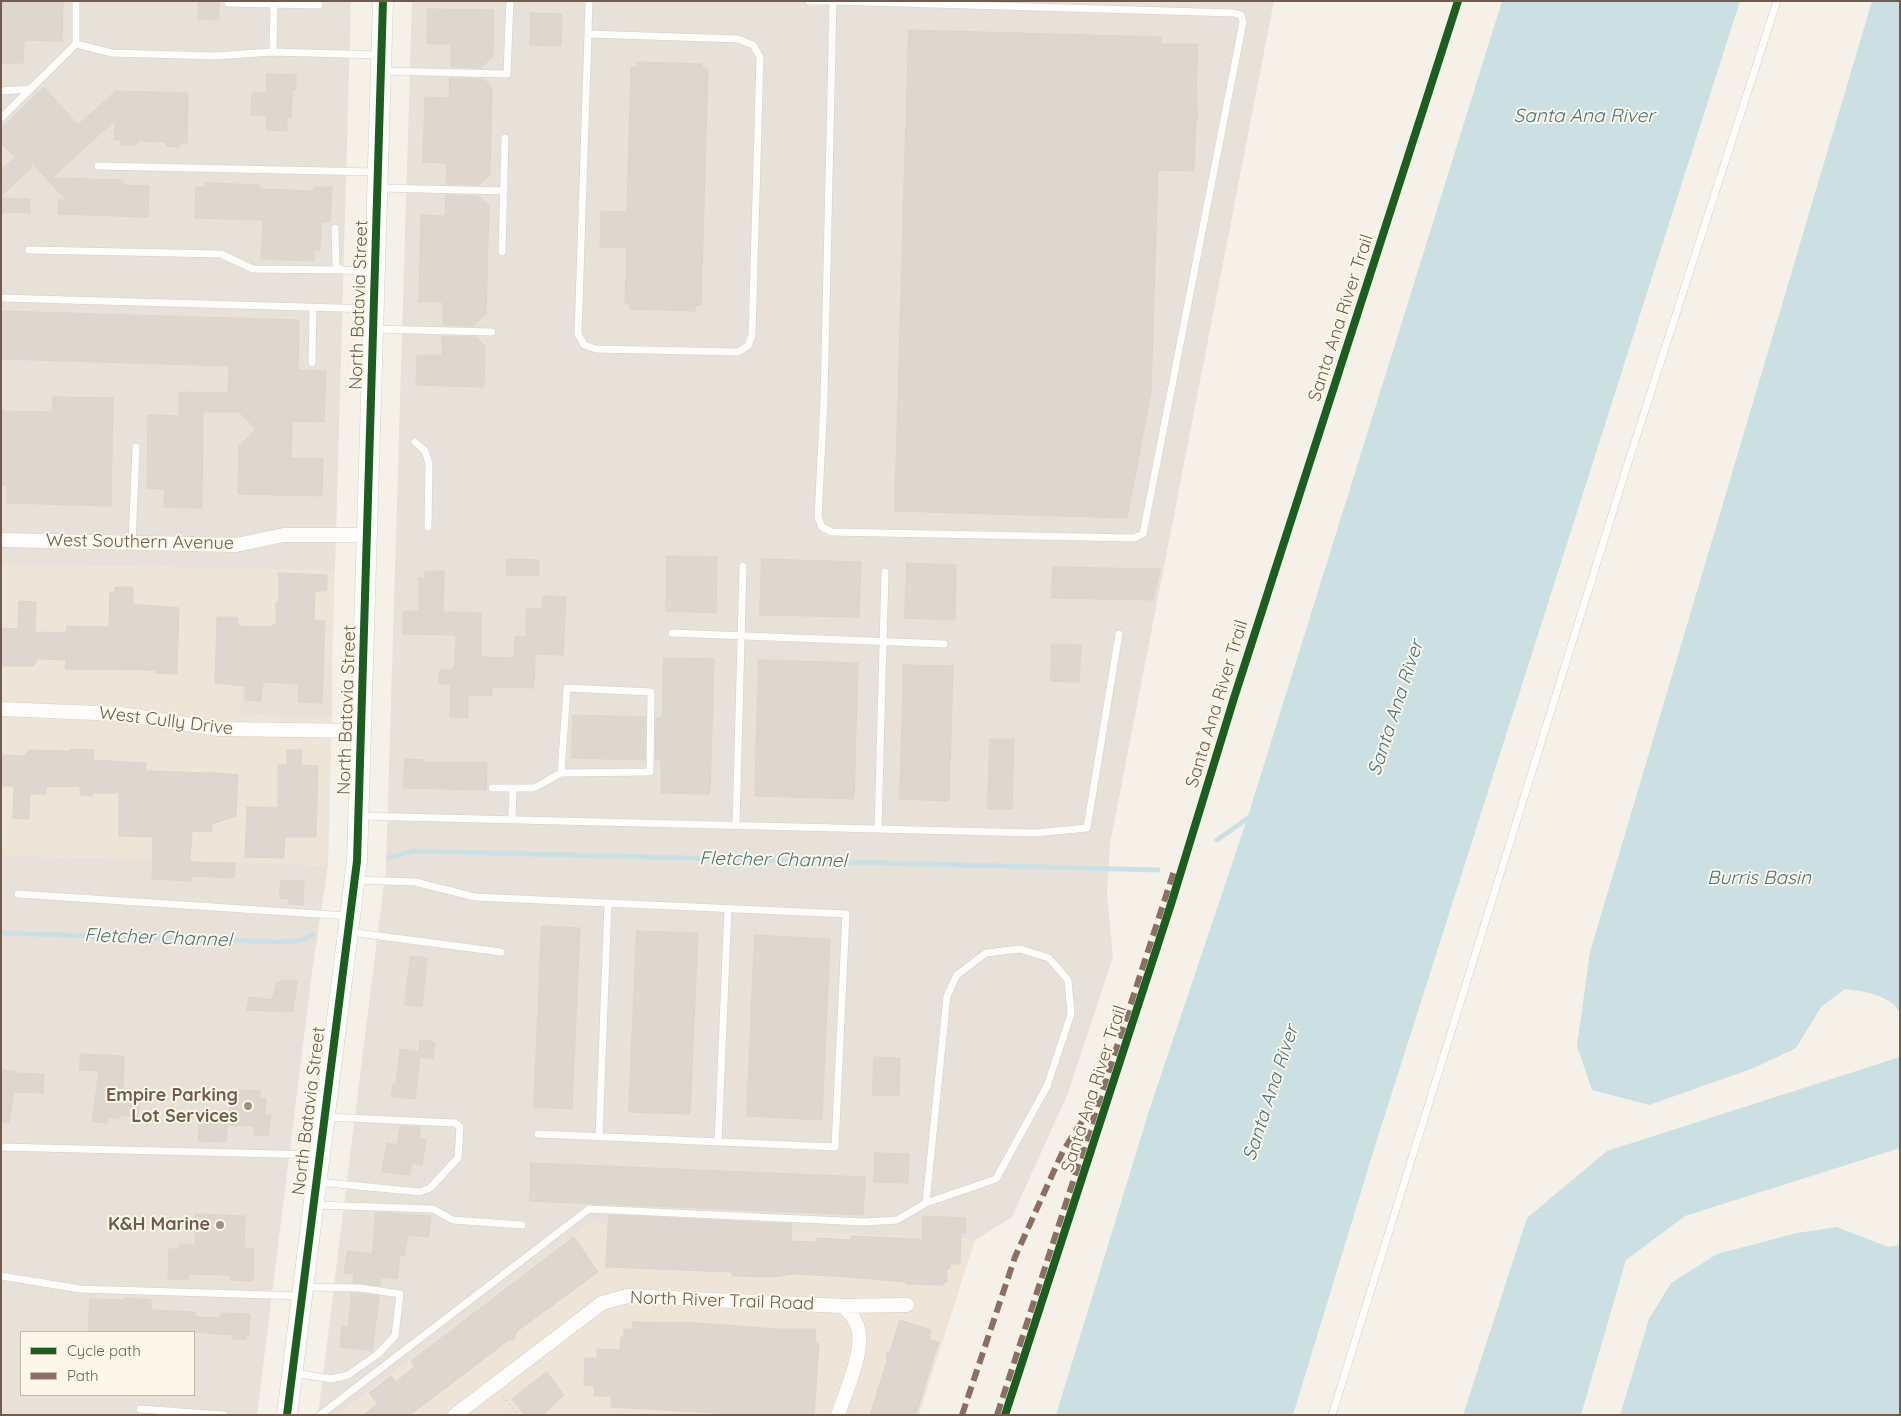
<!DOCTYPE html>
<html>
<head>
<meta charset="utf-8">
<style>
  body { margin:0 }
  #map { position:relative; width:1901px; height:1416px; overflow:hidden; background:#f5f1e9; font-family:Quicksand,sans-serif }
  canvas { display:block }
  .frame { position:absolute; inset:0; border:2px solid #705b4c; pointer-events:none }
  .legend { position:absolute; left:20px; top:1331px; width:175px; height:65px; box-sizing:border-box; background:#fdf7ea; border:1px solid #c5b9ab; margin:0; padding:6px 9px; list-style:none; font-size:15px; color:#705b4c }
  .legend li { display:flex; align-items:center; gap:10px; height:25px }
  .legend b { width:25px; border:1px solid #c5b9ab }
</style>
</head>
<body>
<div id="map">
<canvas width="1901" height="1416"></canvas>
<div class="frame"></div>
<ul class="legend">
<li><b style="height:6px;background:#1b5e20"></b>Cycle path</li>
<li><b style="height:6px;background:#8d6e63"></b>Path</li>
</ul>
</div>
<script>
const g = document.querySelector('canvas').getContext('2d');
g.lineJoin = 'round';
function fillPath(path, color) {
  g.fillStyle = color;
  g.fill(path, 'evenodd');
}
function strokePath(path, color, width, dash) {
  g.strokeStyle = color;
  g.lineWidth = width;
  g.lineCap = dash ? 'butt' : 'round';
  g.setLineDash(dash || []);
  g.stroke(path);
}
function drawText(font, color, halo, rows, align = 'center') {
  g.font = font + ' Quicksand,sans-serif';
  g.lineWidth = 4;
  g.setLineDash([]);
  g.textBaseline = 'middle';
  g.strokeStyle = halo;
  g.fillStyle = color;
  for (const [text, x, y, turn = 0] of rows) {
    g.save();
    g.translate(x, y);
    g.rotate((+turn || 0) * Math.PI / 180);
    g.textAlign = isNaN(turn) ? turn : align;
    if (halo) g.strokeText(text, 0, 0);
    g.fillText(text, 0, 0);
    g.restore();
  }
}
fillPath(new Path2D(`
  M1,564l334,7 -3,92 -90,-3 -2,55 92,2 -4,148 -327,-10z
  M590,1223l385,17 -56,175h-582z`), '#eee4d7');
fillPath(new Path2D(`
  M1,1h350l-16,570 -334,-7z
  M412,1h862l-164,843 -3,50 6,63 -45,136 -56,124 -37,23 -385,-17 -253,192h-19l68,-548z
  M242,660l90,3v54l-92,-2z
  M1,855l327,10 -16,108 -55,442h-256zM21,1332h173v63h-173z`), '#e7e1da');
fillPath(new Path2D(`
  M1502,1h238l-365,1145 -82,269h-237l92,-301 99,-295z
  M1872,1h28v1013c-7,-19 -38,-23 -55,-25l-24,18 -25,41 -42,20 -105,37 -57,-15 -15,-44 13,-94z
  M1900,1057v91l-215,68 -59,44 -45,155h-118l64,-197 80,-67z
  M1837,1227l51,20 12,-2v170h-280l29,-96 22,-36 46,-29 80,-21z`), '#cce0e3');
strokePath(new Path2D(`
  M1217,840l34,-24
  M389,858l24,-7 745,19
  M1,933l280,9 17,-1 15,-6`), '#cce0e3', 5);
const building = new Path2D(`
  M1,1h62l-1,40 -38,-1 -1,23h-22z
  M199,1h20v19l-21,-1z
  M428,9l66,1 -1,46 -12,12 -30,-1v-23h-24z
  M531,13l31,1 -1,32 -31,-1z
  M909,30l252,7v7h37l-2,53 2,22 -2,-1 -2,53 -36,-1 -7,222 -24,126 -232,-7z
  M637,62l65,2v5h6l-7,236 -6,1v5l-65,-2v-6h-5l2,-55 -27,-1 1,-36 26,1 4,-145 6,1z
  M267,74l29,1v15h-4l-1,28h-4v13l-21,-1v-15h-15l1,-22h14z
  M450,78l34,1 8,9 -2,87 -11,10 -33,-1 1,-21 -24,-1 2,-65 24,1z
  M44,87l34,38 38,-34 72,2 -1,50 -7,-1v5l-14,-1v-4l-29,-1v4h-17l1,-5h-7l1,-20 -63,58 71,2v5l26,1 -1,31 -90,-3v-14h8l-35,-38v6l-30,28v-26l14,-13 -14,-14v-14z
  M206,183l54,2v4l53,2 1,-4h18l-2,35h-9l-1,29 -6,-1v11l-53,-2 2,-39 -68,-2 1,-31 9,1z
  M446,195l32,1 11,10 -3,108 -13,12 -30,-1v-23h-24l2,-87 24,1z
  M1,198l29,1v14l-29,-1z
  M1,311l298,9 -1,50 28,1 -2,51 -32,-1 -1,37h32l-1,38 -84,-2 1,-48 17,-17 -17,-17h-36l-1,96 -38,-1 1,-18 -18,-1 1,-73 31,1v-24l49,1 1,-27 -228,-7z
  M442,336l34,1 9,9 -1,41 -68,-2 1,-30h25z
  M53,397l60,1 -2,108 -104,-3v-18h-6v-74l51,1z
  M667,556l50,1 -1,56 -50,-2z
  M507,559l32,1v16l-32,-1z
  M762,559l99,3 -2,55 -99,-2z
  M907,563l49,2 -1,55 -50,-2z
  M1053,567l107,2 -7,31 -101,-2z
  M425,571h19l-1,41 38,1v44l33,1 1,-22 11,1v-28h16l1,-13 23,1 -3,58 -28,-1 -1,34 -42,-1v9l-24,-1v23l-18,-1v-33h-11l1,-14h12v-2h3l1,-33 -53,-1v-23h16v-33h6z
  M279,573l48,2v16h-12l-1,29 11,1 -3,82 -24,-1 1,-18 -36,-2 -2,19 -16,-1v-14l-30,-3 2,-66h21v9l35,1v-3l3,1v-23h3z
  M115,587h18v17l46,4 -2,66 -22,-1v-3l-90,-1 1,-9 -29,-1 -3,7h-33v-38l17,1 1,-28 17,1 -1,30 31,1 1,-7 42,1 1,-35h5z
  M1052,644l29,1 -2,37 -28,-1z
  M664,658l50,1 -4,135 -49,-1v-33h-6l1,-42h6z
  M759,660l99,3 -4,136 -99,-3z
  M904,665l49,1 -4,135 -49,-2z
  M573,715l72,2v43l-73,-2z
  M990,739h24l-2,70h-24z
  M71,749l23,1 -1,10 53,3v8l63,2v-1l29,3 -2,41 -24,8v8l-20,-1 -2,31 45,1 -1,15 -42,-2v5l-40,-2 1,-42 -34,-1v-43h-27v3l-12,-1v-9l-34,1v7h-16l-1,25 -16,-1 1,-32h-13v-31l21,1 9,-6 39,1z
  M287,750h15l-1,15 17,1 -2,71h-31l-1,21 -39,-1 2,-50 31,1v-43h9z
  M405,759l19,1 -1,2h64l-1,28 -82,-2z
  M281,881h23l-1,24 -14,-1v-5l-9,-1z
  M542,926l38,2 -8,181 -38,-2z
  M637,931l61,2 -8,181 -61,-2z
  M755,935l75,4 -8,181 -75,-4z
  M411,956l16,2 -5,49 -17,-3z
  M282,980l15,1 -4,31 -46,-2 2,-13 23,3 5,-18 4,1z
  M420,1040l15,2 -2,16 -13,-1 -5,42 -24,-3 2,-12h3l4,-35 19,3z
  M81,1054l43,2 -1,33 19,3 -4,25 -19,-2v4l-11,-2 -1,6 -15,-2 7,-50 -19,-1z
  M874,1057l26,1 -1,38 -26,-1z
  M1,1070l14,1 -1,2 30,1 -1,19 -29,-1 -5,31 -8,-1z
  M241,1090l19,1v7h6l-1,17h6l-3,21 -14,-1v-9l-25,-1 1,-34z
  M199,1123l28,1 -1,18 -27,-1z
  M401,1126l19,1 -1,12h7l-4,26 -10,-2 -2,12 -28,-3 5,-29 10,2z
  M875,1153l34,1 -1,29 -34,-1z
  M531,1163l334,14 -2,38 -333,-14z
  M376,1212l55,4 -2,21 -21,-2 -4,21 -4,-1 -3,24 -16,-2 -1,9 -27,-3 1,-9 -10,-1 3,-22 25,3z
  M196,1214l49,2 -1,33h10l-1,32 -23,-1v-5l-41,-1v5h-21l1,-30h11v-5l15,1z
  M609,1215l183,9 -1,17 25,1v-4l35,2v-4l71,3 1,-23 43,2 -1,15h-4l-1,31h-10v5h-3v13h-3v3l-38,-1v-2l-57,-5 -55,-3 -21,3 -41,-1v-4l-126,-5z
  M574,1237l24,35 -82,60 -2,8 -4,-1 -100,76h-47l15,-11 -9,-11 22,-17 5,6 19,-16 -4,-5z
  M352,1293l27,3 -7,55 -32,-4 2,-21 6,1z
  M126,1298l25,2v10l44,2v5l26,1v-5l29,1 -1,21 -3,-1v6l-14,-1v-4l-38,-3h-106l2,-33 35,1z
  M900,1320l31,10 -2,9 10,3 -6,18 -17,55h-46l17,-54 -1,-7 4,-3z
  M633,1322l65,1 78,6h39l1,14 3,1 -5,71h-63l-140,-8v-11h-17v-10l-10,-1 1,-27h12v-9l23,1 1,-13h3v-8h8z
  M547,1372l17,23 -21,20h-19l-12,-16z`);
fillPath(building, '#ded7cf');
strokePath(building, '#ddd5cc', 1);
const service = new Path2D(`
  M809,1h24l401,12 7,2 2,7 -100,512 -9,4 -302,-6 -10,-5 -4,-10 6,-118 9,-398
  M228,3l91,2
  M588,34l150,5 15,6 7,12 -8,278 -4,11 -10,6 -142,-3 -12,-4 -6,-11 10,-300 1,-33
  M76,44l36,9 103,3 58,-4 106,3
  M273,52l1,-51
  M382,71l125,3 3,-73
  M1,91l30,-2
  M1,118l75,-74v-43
  M98,166l277,6
  M380,188l124,3
  M335,228l1,39 6,3 31,2
  M29,250l192,4 32,15 89,1
  M502,252l3,-114
  M1,298l371,11
  M374,329l118,3
  M312,363l1,-55
  M415,442l10,9 4,13 -1,63
  M132,543l4,-96
  M672,633l272,11
  M492,788h42l27,-15 89,-1 1,-80 -84,-4 -6,85
  M361,816l674,17 52,-5 32,-194
  M512,820l1,-31
  M736,825l7,-259
  M878,829l7,-257
  M356,880l59,2 60,15 371,17 -11,233 -297,-13
  M18,894l330,22
  M349,932l152,20
  M599,1137l9,-234
  M718,1142l10,-234
  M1,1147l317,8
  M317,1182l103,10 10,-4 28,-30 2,-31 -5,-4 -129,-6
  M315,1205l118,4 20,11 69,5
  M1,1276l79,13 221,7
  M294,1373l37,6 17,-4 30,-21 17,-18 5,-42 -40,-6 -55,-1
  M140,1409l84,6
  M320,1415l269,-206 275,13 33,-2 29,-17 70,-24 51,-93 24,-72 -3,-34 -19,-22 -29,-9 -34,4 -29,22 -10,21 -21,207
  M1332,1415l296,-952 149,-462`);
const minor = new Path2D(`
  M1,540l235,5 48,-10h84
  M1,709l119,5 99,15 142,2
  M455,1415l147,-112 26,-7 215,10 64,-1
  M838,1415c7,-22 27,-65 20,-87 -3,-10 -8,-15 -15,-22`);
const secondary = new Path2D(`
  M287,1415l70,-554 26,-860`);
strokePath(service, '#d4cec8', 8);
strokePath(minor, '#d4cec8', 15);
strokePath(secondary, '#d3cdc4', 21);
strokePath(new Path2D(`
  M503,1396l15,19`), '#d7d0ca', 3, [1, 4]);
strokePath(service, '#fefdfc', 7);
strokePath(minor, '#fefdfc', 14);
strokePath(secondary, '#fefdfc', 20);
strokePath(new Path2D(`
  M962,1415l53,-158 48,-106 33,-51
  M997,1415l177,-544`), '#8d6e63', 6, [12, 6]);
strokePath(new Path2D(`
  M287,1415l70,-554 26,-860
  M1005,1415l167,-514 62,-203 224,-697`), '#1b5e20', 8);
for (const [x, y, r, color] of [
  [248,1106,5,"#9f9083"],
  [220,1225,5,"#9f9083"]
]) {
  const dot = new Path2D();
  dot.arc(x, y, r, 0, 2 * Math.PI);
  g.fillStyle = color;
  g.fill(dot);
  strokePath(dot, '#fdf7ea', 2);
}
drawText('18px', '#705b4c', '#fdf7ea', [
  ["North Batavia Street",359,305,-88],
  ["Santa Ana River Trail",1341,318,-72],
  ["West Southern Avenue",140,542,1],
  ["Santa Ana River Trail",1217,704,-73],
  ["North Batavia Street",347,710,-88],
  ["West Cully Drive",166,721,7],
  ["Santa Ana River Trail",1094,1089,-72],
  ["North Batavia Street",309,1111,-83],
  ["North River Trail Road",722,1301,2]
]);
drawText('bold 18px', '#705b4c', '#fdf7ea', [
  ["Empire Parking",238,1096],
  ["Lot Services",238,1117],
  ["K&H Marine",210,1225]
], 'right');
drawText('italic 19px', '#487481', '#fdf7ea', [
  ["Santa Ana River",1584,116],
  ["Santa Ana River",1396,708,-72],
  ["Fletcher Channel",773,860,1],
  ["Burris Basin",1759,878],
  ["Fletcher Channel",158,938,2],
  ["Santa Ana River",1271,1093,-72]
]);
</script>
</body>
</html>
